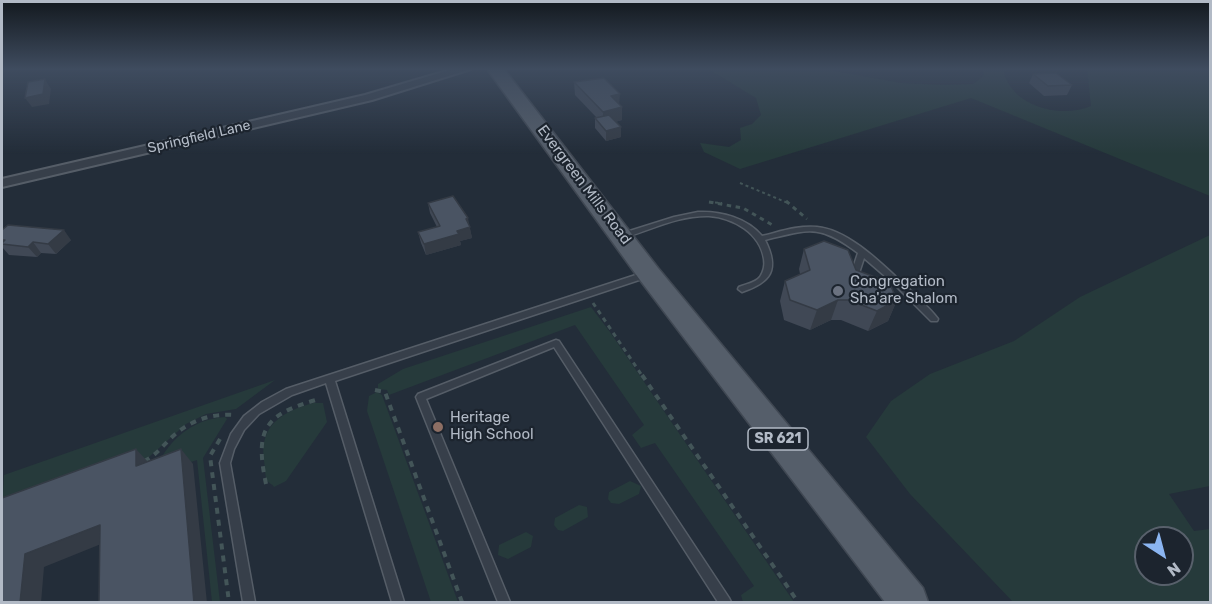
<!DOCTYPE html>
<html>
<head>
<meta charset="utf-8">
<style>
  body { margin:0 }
  #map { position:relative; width:1212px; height:604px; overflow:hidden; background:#232d39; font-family:Rubik,sans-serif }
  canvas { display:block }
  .frame { position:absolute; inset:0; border:3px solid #b2bac6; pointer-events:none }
  .north { position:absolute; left:1134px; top:526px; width:60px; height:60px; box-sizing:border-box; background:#1c242e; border:2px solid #58606b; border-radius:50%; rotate:144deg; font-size:16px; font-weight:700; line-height:24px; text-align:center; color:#b2bac6 }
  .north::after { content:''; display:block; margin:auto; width:21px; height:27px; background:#8bb5f1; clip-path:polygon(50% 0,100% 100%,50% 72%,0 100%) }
</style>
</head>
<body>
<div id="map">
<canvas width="1212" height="604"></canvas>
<div class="frame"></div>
<div class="north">N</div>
</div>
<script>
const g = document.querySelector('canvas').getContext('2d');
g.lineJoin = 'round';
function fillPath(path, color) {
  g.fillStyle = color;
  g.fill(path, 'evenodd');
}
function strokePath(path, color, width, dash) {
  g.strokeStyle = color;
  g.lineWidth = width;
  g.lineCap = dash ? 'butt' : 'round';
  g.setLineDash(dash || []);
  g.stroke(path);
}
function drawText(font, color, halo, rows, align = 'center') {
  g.font = font + ' Rubik,sans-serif';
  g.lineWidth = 4.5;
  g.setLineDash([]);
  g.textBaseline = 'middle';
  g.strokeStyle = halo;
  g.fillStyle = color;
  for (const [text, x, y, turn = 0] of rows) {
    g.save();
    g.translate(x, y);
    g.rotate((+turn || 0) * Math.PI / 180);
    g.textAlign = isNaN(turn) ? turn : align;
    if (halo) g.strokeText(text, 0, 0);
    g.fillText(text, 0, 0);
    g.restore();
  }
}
fillPath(new Path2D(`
  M708,69h115l79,14 42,2 29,-1 11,-9 -2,-6h25l-3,3c8,35 58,47 87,34l-4,-37h123v127l-239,-98 -231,71 -36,-17 -4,-9 29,4 12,-7 -1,-12 12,-4 9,-9 -5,-17z
  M1210,235v251l-41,8 25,37 16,-2v73h-197l-103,-108 -44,-57 25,-36 39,-27 84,-33 66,-44zM1146,538h36v36h-36z
  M591,307l19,25 184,270h-51l-2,-7 13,-9 -99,-143 -14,5 -9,-13 12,-10 -69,-100 -186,70 -2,-5 -9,-1v-5l25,-15z
  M275,380l-39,29 -30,5 -20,10 -37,33 -147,55 2,-37z
  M377,392l5,3 76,207h-27l-64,-191 2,-15z
  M313,403h10l4,19 -41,59 -12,6c-2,-3 -5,-4 -7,-6 -2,-4 -2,-15 -3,-20 -5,-36 18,-49 49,-58z
  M225,417l2,2 -24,39 17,144h-8l-15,-142 -21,7 -16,-7c14,-25 36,-41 65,-43z
  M630,481l11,5 -2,8 -20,10 -8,-1 -3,-4 1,-7z
  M579,505l8,2 1,10 -25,14 -5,-1 -4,-5 1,-7z
  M526,532l7,4 -2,11 -23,12 -10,-4 1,-10z`), '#263a3b');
const service = new Path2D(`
  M698,212c23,-1 49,6 64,24 17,-4 36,-11 55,-9 33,3 68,40 92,62 9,10 21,19 29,30l-1,2h-6l-38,-38 -29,-25 -7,21h-6l-1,-2 8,-24c-39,-29 -48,-24 -93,-13 15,30 6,42 -23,52l-4,-3 1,-2c7,-3 16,-4 21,-10 4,-6 5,-12 4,-18 -4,-26 -30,-41 -55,-43 -30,-1 -58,14 -86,22l-4,-2 1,-2 54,-17z
  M648,271l3,1 1,2 -1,2 -316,105 69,221h-12l-66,-219 -34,12 -33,19 -15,16 -10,19 -4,14 25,139h-12l-23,-139 11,-29 13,-18 18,-14 24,-13z
  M556,340l3,1 170,257 2,4h-13l-164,-255 -128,52 84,203h-12l-82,-205 2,-3z`);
const minor = new Path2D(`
  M453,69h18l-99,31 -370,87v-8l363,-84z`);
const primary = new Path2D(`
  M487,69h17l154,199 265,320 5,14h-43l-245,-322z`);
strokePath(service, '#555d67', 3);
strokePath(minor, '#555d67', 4);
strokePath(primary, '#404853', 3);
strokePath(new Path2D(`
  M740,183l48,20
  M709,202l13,1`), '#435558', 2, [3, 3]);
strokePath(new Path2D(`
  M786,201l21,18
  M709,202l34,6 31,18
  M593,303l50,74`), '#435558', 3, [4.5, 4.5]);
strokePath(new Path2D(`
  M642,375l156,227
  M375,390l10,2 77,210
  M220,439l-10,17 19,146
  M144,461c11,-5 17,-13 25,-21 17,-18 41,-27 65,-25
  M266,484c-11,-53 -3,-69 50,-84`), '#435558', 4, [6, 6]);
fillPath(service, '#373f4a');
fillPath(minor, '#373f4a');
fillPath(primary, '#555e6a');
fillPath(new Path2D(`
  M1033,74l39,11 -5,10 -23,1 -15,-13z
  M574,82l45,22 3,16 -7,2 6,15 -15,4 -11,-13v-10h2l-22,-23z
  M428,203l41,22 3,13 -12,3 1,4 -35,10 -5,-12 -3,-11 19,-5 -7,-14z
  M2,230l69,10 -15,14 -15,-1 -4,4 -28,-2 -7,-8z
  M804,249l52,21 41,30 -9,21 -20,10 -27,-11h-10l-21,10 -26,-10 -4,-19 5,-20 15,-7 -1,-5z`), '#404855');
fillPath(new Path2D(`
  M45,79l6,10 -2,15 -17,3 -7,-9z
  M620,94l-1,12 -8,-10z
  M622,107v13l-19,5v-13z
  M621,127v10l-15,4v-10z
  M468,218l4,20 -12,3 1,4 -35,10 -2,-11 33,-13 9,-12z
  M64,230l7,10 -15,14 -8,-10z
  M33,242l8,11 -4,4 -9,-10z
  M838,300l-7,20 -21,10 7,-20z
  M897,300l-9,21 -20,10 9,-20z
  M136,449l13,14 -13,3z
  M181,449l12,15 14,139h-13z
  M100,525l16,13 -72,29 -3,36h-21l5,-49z`), '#343b45');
const building = new Path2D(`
  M1056,73l16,12 -24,1 -15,-12z
  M604,78l16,16 -9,2 11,11 -19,5 -29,-30z
  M45,79l-2,15 -18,4 3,-16z
  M609,115l12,12 -15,4 -11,-13z
  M453,196l15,22 -2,1 4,8 -13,4 2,3 -35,10 -6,-12 22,-6 -12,-23z
  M8,225l56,5 -16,14 -15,-2 -5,5 -26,-3v-1l3,-3h-3v-10z
  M824,241l24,9 8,20 33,12 8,18 -20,11 -28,-11h-11l-21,10 -27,-10 -5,-19 25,-11 -6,-21z
  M136,449v17l45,-17 13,154h-95l1,-78 -75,29 -5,49h-18v-105z`);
fillPath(building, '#4a5463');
strokePath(building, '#343b45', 1.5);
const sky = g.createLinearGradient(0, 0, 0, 154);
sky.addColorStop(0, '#13191f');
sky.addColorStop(0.45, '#3f4c5f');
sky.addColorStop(1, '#3f4c5f00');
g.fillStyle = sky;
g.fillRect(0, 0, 1212, 154);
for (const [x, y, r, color] of [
  [838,291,6,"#6b7280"],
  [438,427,6,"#8d6e63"]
]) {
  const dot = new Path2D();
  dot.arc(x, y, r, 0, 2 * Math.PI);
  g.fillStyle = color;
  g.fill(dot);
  strokePath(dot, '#1c242e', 2);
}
drawText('14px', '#b2bac6', '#1c242e', [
  ["Springfield Lane",199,137,-13]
]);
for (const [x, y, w] of [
  [778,439,60]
]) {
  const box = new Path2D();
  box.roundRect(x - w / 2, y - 11, w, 22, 4.5);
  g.fillStyle = '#1c242e';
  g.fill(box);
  strokePath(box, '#b2bac6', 1.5);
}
drawText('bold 14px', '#b2bac6', null, [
  ["SR 621",778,439]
]);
drawText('15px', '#b2bac6', '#1c242e', [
  ["Evergreen Mills Road",584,185,53]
]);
drawText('15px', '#b2bac6', '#1c242e', [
  ["Congregation",850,282],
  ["Sha'are Shalom",850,299],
  ["Heritage",450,418],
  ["High School",450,435]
], 'left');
</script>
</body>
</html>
